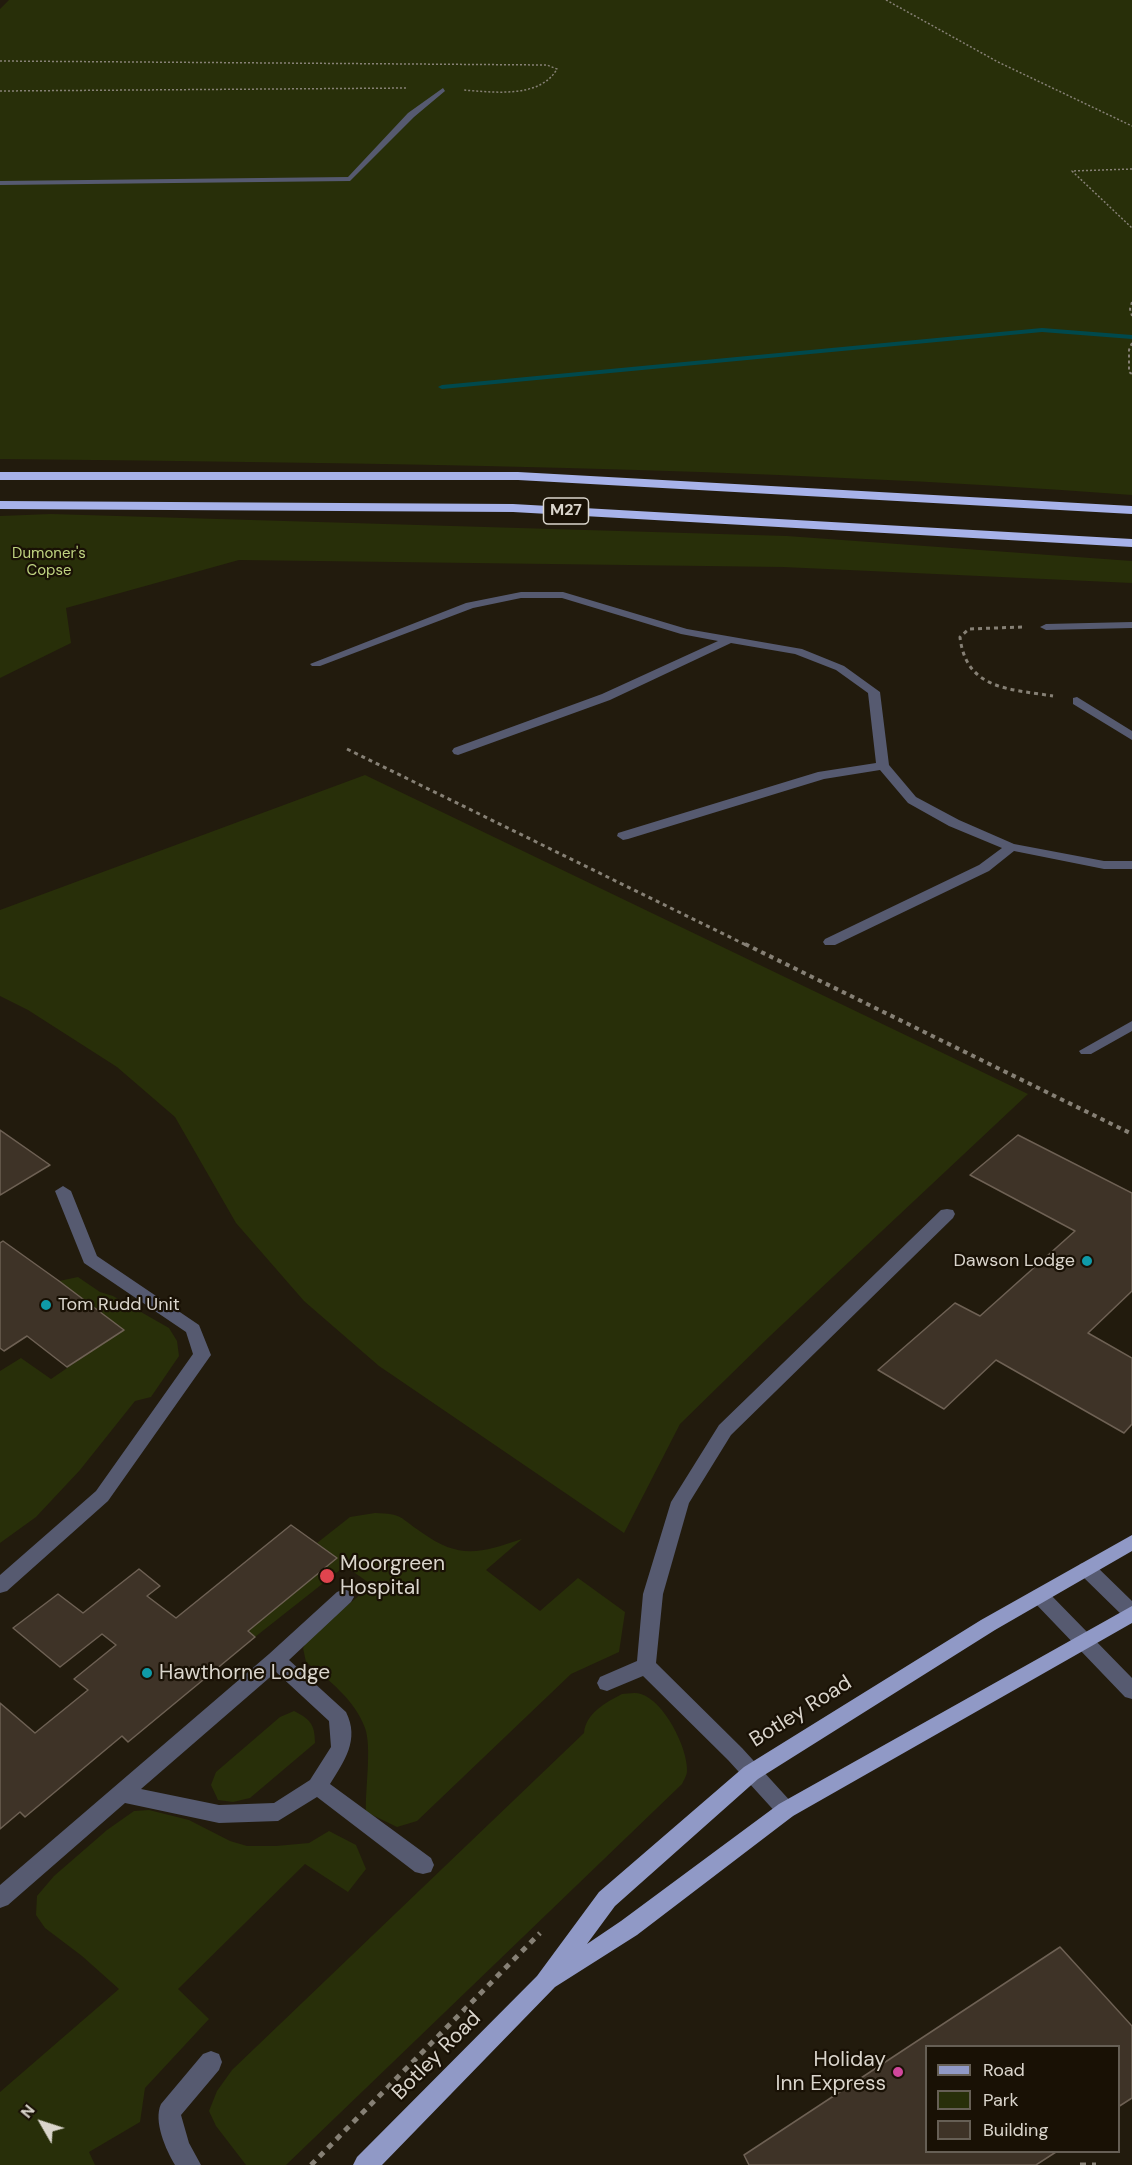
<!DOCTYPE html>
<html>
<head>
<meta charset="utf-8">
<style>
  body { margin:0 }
  #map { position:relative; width:1132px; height:2165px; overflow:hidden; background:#221b0d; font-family:"DM Sans",sans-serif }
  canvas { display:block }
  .legend { position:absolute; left:925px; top:2045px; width:195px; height:108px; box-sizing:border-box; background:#191105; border:2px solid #665f55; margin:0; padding:8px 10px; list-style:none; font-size:18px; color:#dad5cc }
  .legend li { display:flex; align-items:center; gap:12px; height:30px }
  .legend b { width:30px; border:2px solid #665f55 }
  .north { position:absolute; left:12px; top:2093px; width:60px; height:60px; -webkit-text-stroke:4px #191105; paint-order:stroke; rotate:309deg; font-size:16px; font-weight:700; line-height:24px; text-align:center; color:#dad5cc }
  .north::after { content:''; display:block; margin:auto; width:21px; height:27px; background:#dad5cc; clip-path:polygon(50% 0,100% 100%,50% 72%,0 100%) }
</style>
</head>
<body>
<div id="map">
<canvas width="1132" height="2165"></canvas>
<ul class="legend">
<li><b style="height:8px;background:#9099c6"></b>Road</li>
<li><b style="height:16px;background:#282f09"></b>Park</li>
<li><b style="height:16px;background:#3e3327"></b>Building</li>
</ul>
<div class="north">N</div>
</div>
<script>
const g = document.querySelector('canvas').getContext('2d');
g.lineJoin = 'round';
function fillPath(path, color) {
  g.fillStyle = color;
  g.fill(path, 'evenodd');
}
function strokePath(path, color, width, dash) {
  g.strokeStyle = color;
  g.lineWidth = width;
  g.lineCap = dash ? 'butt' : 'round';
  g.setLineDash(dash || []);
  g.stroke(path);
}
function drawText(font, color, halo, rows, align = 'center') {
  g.font = font + ' "DM Sans",sans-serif';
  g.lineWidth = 4.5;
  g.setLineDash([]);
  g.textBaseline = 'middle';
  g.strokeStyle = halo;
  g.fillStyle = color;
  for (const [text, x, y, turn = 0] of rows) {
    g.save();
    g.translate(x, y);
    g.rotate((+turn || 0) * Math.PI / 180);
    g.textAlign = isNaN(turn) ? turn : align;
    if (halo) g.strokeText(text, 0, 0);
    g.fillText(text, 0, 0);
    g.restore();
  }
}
fillPath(new Path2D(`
  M9,0h1123v495c-377,-28 -754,-32 -1132,-36v-450z
  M51,514l736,22 345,25v22l-349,-16 -544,-7 -173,48 5,35 -71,35v-162z
  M365,775l663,319 -258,242 -90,88 -56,109 -245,-167 -75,-65 -68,-78 -61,-106 -58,-50 -89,-57 -28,-14v-86z
  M78,1277l22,15 13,4 56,32 8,13 2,15 -28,41 -16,4 -55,69 -44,47 -36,26v-172l21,-13 30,21 72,-49 -64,-49z
  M375,1513c28,1 24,4 46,19 39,28 59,21 101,7l-36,31 54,41 38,-33 47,34 -6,40 -48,22 -154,147 -20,6 -31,-15c-1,-22 6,-65 -1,-84 -10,-28 -37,-49 -59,-66l-3,-14 7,-12 62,-51 -27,-19 -90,71 -7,-6 89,-73 -20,-15 33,-26z
  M622,1694c5,0 13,-2 19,0 23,7 47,54 46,77 0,4 -3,9 -5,13l-396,381h-40l-30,-39 -7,-15 8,-20 15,-21 352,-337c2,-20 21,-30 38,-39z
  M294,1711c16,8 21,13 21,32l-65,55 -17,4 -15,-2 -7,-15 5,-13 64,-55z
  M149,1810l40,10 41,21 17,5h29l33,-3 20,-12 27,14 10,24 -18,23 -43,-28 -127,125 31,30 -64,69 -5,34 -51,30 6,13h-95v-73l119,-103 -37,-33 -37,-28 -9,-13 1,-19 17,-20 53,-46 27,-19z`), '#282f09');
fillPath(new Path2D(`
  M1042,328l90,7v4l-90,-7 -600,57 -4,-2 4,-2z`), '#00494d');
const building = new Path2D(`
  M0,1130l50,35 -50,30z
  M1018,1135l114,58v98l-44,42 44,25v66l-8,9 -128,-73 -52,49 -66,-39 77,-67 25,13 95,-85 -105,-56z
  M3,1241l56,40 65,49 -57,37 -40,-31 -23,15 -4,-3v-105z
  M291,1525l46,33 -89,73 7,6 -127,105 -6,-6 -97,81 -5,-5 -20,17v-126l35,30 53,-43 -14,-11 42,-34 -14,-11 -42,33 -47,-39 45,-34 25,19 56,-44 21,17 -13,10 29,22z
  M1060,1947l72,79v72l-14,9v-61h-192v106h130l-20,13h-287l-5,-10z`);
fillPath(building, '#3e3327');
strokePath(building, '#6e6154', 1.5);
strokePath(new Path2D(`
  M886,0l112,62 134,64
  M0,61l547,4 10,4c-17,30 -65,23 -94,21
  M0,91l407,-3
  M1132,169l-60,2 60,57`), '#868075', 1.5, [2, 2]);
strokePath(new Path2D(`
  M1132,302l-2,7 2,7
  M1132,343l-3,7v22l3,2`), '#868075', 2, [3, 3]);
strokePath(new Path2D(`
  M1022,627l-53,2 -9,8c6,53 50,52 93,59
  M347,749l401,197`), '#868075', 3, [4, 4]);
strokePath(new Path2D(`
  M745,944l387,190`), '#868075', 4, [4.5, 4.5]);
strokePath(new Path2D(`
  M311,2165l229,-232
  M1080,2165h16`), '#868075', 5, [6, 6]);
fillPath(new Path2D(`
  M443,88l2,3 -31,26 -64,64 -350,4v-4l348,-4 60,-64z
  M521,592h42l124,37 115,20 42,17 36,26 9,73 27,32 43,23 55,24 90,17h28v8h-28l-90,-18 -25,20 -154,74h-10l-2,-3 2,-3 154,-74 23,-17 -53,-22 -41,-23 -28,-33 -56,9 -196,60 -5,1 -6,-4 1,-3 200,-61 58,-9 -8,-70 -32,-23 -41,-16 -64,-11 -121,57 -152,55 -4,-1 -2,-3 2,-3 148,-54 116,-53 -37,-7 -119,-36h-41l-48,10 -153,58h-8l-2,-2 156,-61z
  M1132,622v6l-86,2 -6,-3 6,-3z
  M1077,697l55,34v9l-59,-36v-6z
  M1132,1021v10l-41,23h-10l-2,-3z
  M63,1186l8,5 26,65 102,69 12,30 -103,146 -101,90 -7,2v-18l96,-84 97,-137 -7,-22 -102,-69 -29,-72z
  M947,1209l6,1 2,4 -2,4 -222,217 -42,68 -26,91 -7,69 86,85 51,56 3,6 -3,6 -7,3 -7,-3 -51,-56 -85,-84 -36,15 -7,-2 -3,-6 3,-6 37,-16 6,-67 28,-92 48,-77 222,-215z
  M1087,1562l7,2 38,37v20l-7,-3 -45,-44 -2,-5 2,-5z
  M1040,1588l7,3 85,87v21l-7,-2 -92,-96 -3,-5 3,-5z
  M344,1589l7,3 3,5 -3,5 -62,58 57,52c14,28 -2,49 -16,72l101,74 3,7 -3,7 -8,2 -8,-2 -98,-75 -39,24 -59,2 -94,-20 -117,102 -8,3v-23l269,-231 68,-62zM276,1672l53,49 2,26 -21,33 -36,23 -55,2 -78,-16z
  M211,2051l8,3 3,8 -3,8 -38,45 8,28 12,22h-26c-9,-15 -22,-44 -14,-61l42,-50z`), '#565a70');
fillPath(new Path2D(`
  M1132,1535v16l-137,79 -237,149 -143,127 -28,38 34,-23 158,-117 353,-198v17l-339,193 -156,119 -82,52 -173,178h-29l4,-8 180,-181 62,-84 145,-125 237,-147z`), '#9099c6');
fillPath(new Path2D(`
  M0,472h518l614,34v8l-614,-34h-518z
  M0,501l513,3 619,35v8l-619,-35 -513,-3z`), '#a7b2e9');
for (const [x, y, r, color] of [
  [1087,1261,6,"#0f9aa8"],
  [46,1305,6,"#0f9aa8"],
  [327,1576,8,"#e0444e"],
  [147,1673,6,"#0f9aa8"],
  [898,2072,6,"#d1479c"]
]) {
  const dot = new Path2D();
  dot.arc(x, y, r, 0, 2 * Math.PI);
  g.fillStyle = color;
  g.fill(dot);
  strokePath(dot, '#191105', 2);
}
drawText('15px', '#bfd380', '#191105', [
  ["Dumoner's",49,554],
  ["Copse",49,571]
]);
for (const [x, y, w] of [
  [566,511,45]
]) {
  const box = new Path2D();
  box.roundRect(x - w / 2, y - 13, w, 26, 4.5);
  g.fillStyle = '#191105';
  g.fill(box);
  strokePath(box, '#dad5cc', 1.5);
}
drawText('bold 16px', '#dad5cc', null, [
  ["M27",566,511]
]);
drawText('18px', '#dad5cc', '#191105', [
  ["Dawson Lodge",1075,1261],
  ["Tom Rudd Unit",58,1305,"left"]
], 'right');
drawText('21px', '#dad5cc', '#191105', [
  ["Moorgreen",340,1564],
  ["Hospital",340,1588],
  ["Hawthorne Lodge",159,1673],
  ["Holiday",886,2060,"right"],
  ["Inn Express",886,2084,"right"]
], 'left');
drawText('21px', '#dad5cc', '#191105', [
  ["Botley Road",801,1712,-32],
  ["Botley Road",437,2056,-45]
]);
</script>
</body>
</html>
